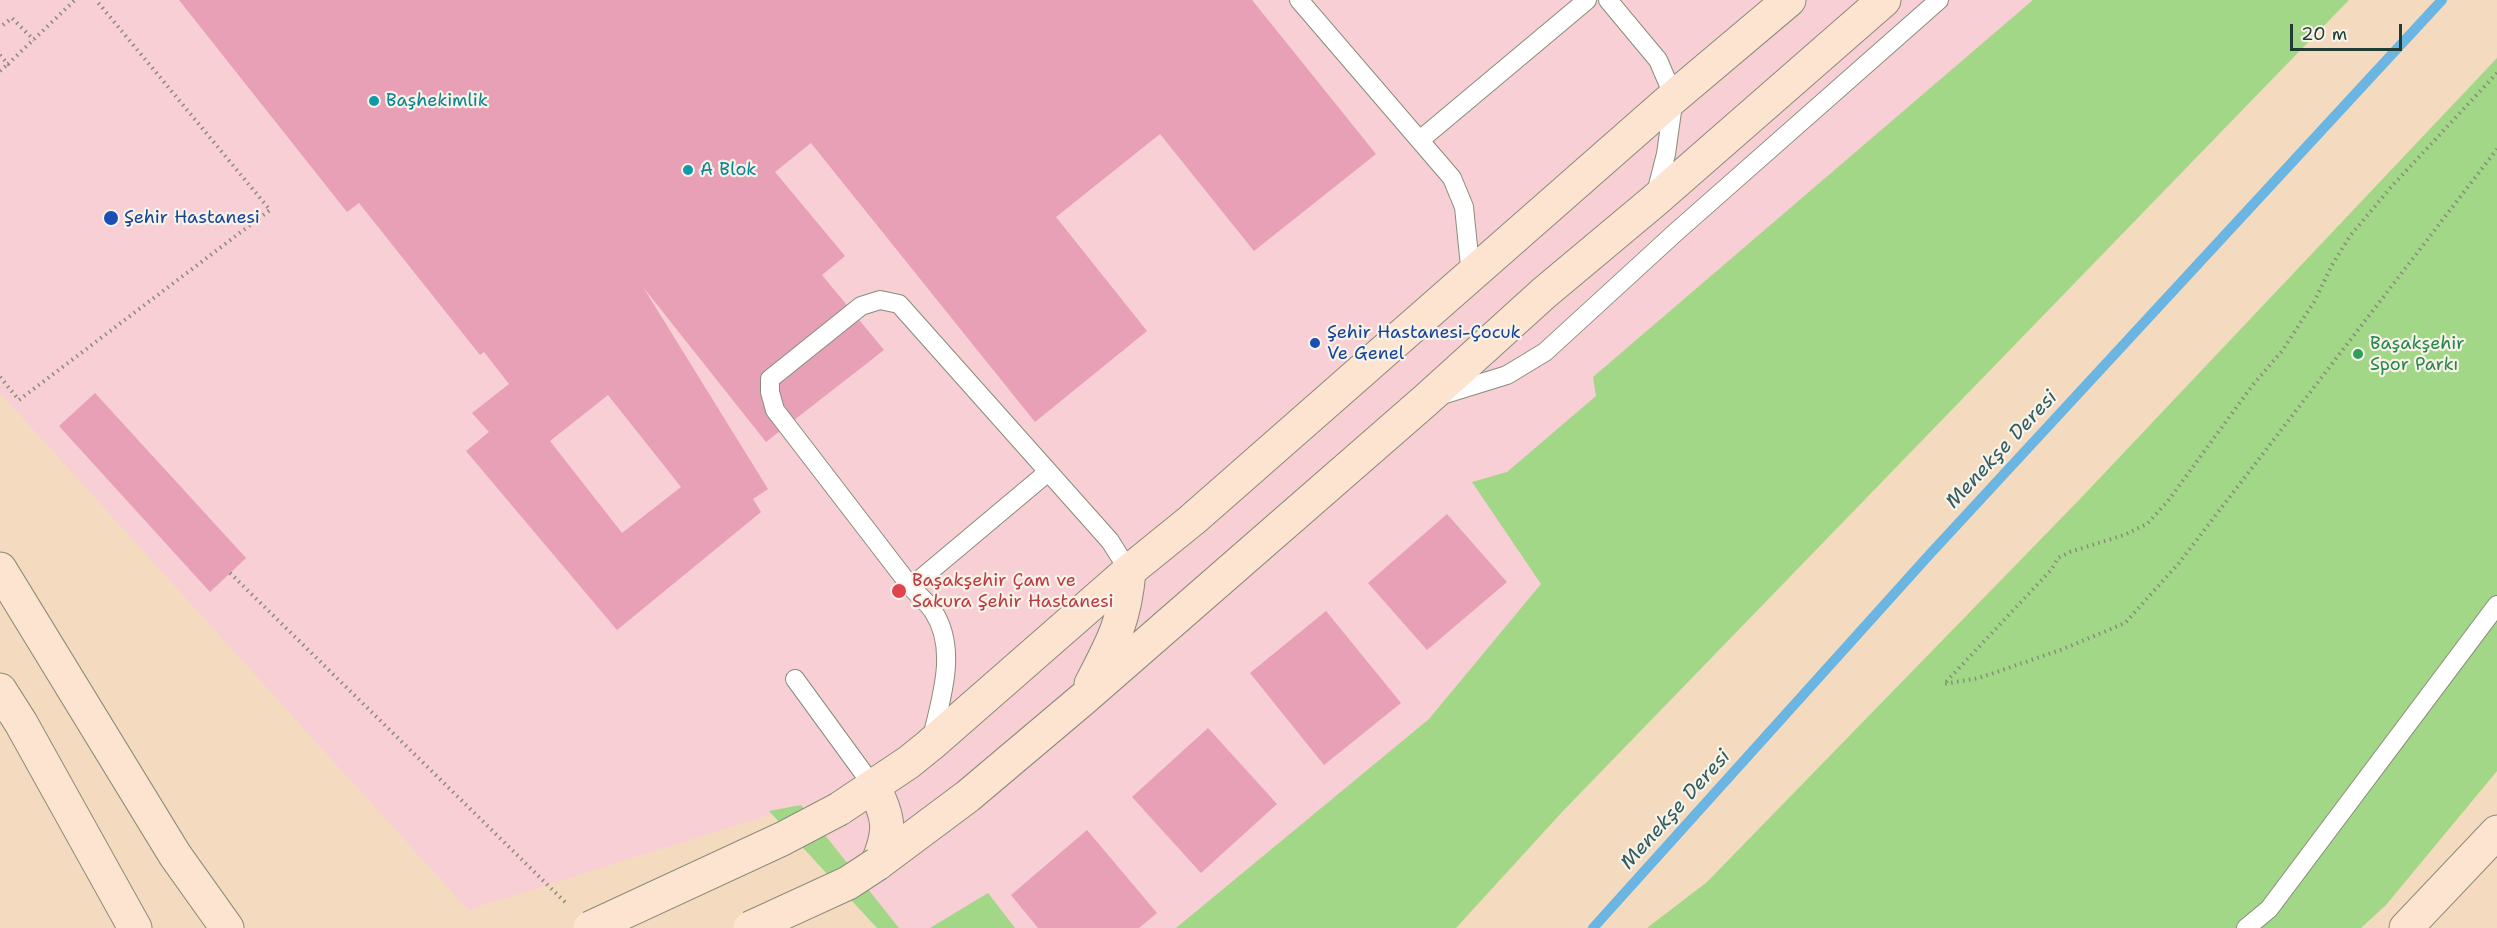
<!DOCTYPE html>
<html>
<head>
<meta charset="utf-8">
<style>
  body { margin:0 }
  #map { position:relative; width:2497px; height:928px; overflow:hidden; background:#f4dbbf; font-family:"Shantell Sans",sans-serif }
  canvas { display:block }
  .scale { position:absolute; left:2290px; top:24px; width:112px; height:27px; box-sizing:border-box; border:3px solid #1f3d34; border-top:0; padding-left:8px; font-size:18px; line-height:21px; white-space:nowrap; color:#1f3d34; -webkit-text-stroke:4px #f7f3e8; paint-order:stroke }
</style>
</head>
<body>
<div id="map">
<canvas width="2497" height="928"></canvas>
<div class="scale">20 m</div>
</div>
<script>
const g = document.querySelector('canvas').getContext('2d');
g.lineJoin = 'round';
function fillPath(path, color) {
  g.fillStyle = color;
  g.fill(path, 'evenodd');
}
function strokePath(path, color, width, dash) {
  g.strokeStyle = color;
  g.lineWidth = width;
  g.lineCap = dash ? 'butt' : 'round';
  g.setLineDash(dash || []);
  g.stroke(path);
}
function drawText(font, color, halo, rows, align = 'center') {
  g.font = font + ' "Shantell Sans",sans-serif';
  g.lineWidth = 4.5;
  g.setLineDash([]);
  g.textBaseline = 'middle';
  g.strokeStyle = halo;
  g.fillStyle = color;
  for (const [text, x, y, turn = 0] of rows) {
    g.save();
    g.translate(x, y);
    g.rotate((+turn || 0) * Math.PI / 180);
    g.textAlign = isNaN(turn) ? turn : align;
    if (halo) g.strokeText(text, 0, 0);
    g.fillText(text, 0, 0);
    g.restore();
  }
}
fillPath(new Path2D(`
  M0,0h2167l-881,928h-387l-99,-123 -332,105 -468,-517z`), '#f7cfd4');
fillPath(new Path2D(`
  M2033,0h316l-786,811 -107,117h-280l253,-209 112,-135 -69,-102 35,-10 89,-76 -3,-19z
  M2497,58v713l-111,134 -25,23h-714l60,-46 372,-382z
  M801,805l98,123h-22l-108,-117z
  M988,893l27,35h-85z`), '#a2d788');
strokePath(new Path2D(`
  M1593,928l337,-374 512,-554`), '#6bb5e3', 10);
fillPath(new Path2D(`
  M179,0h1073l124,154 -122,97 -94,-117 -104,83 91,114 -112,91 -224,-279 -36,29 70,84 -23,19 62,75 -118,92 -123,-155 125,202 -15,10 8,13 -144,118 -151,-179 23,-19 -17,-19 37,-29 -25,-32 -4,3 -121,-152 -12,9zM608,395l73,92 -59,46 -72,-92z
  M95,393l151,165 -36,34 -151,-166z
  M1447,514l60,68 -80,68 -59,-67z
  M1326,611l75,92 -77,62 -74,-92z
  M1208,728l69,76 -76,69 -69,-76z
  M1087,830l70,83 -18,15h-101l-27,-33z`), '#e8a0b7');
const lane = new Path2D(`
  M1299,0l153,178 12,29 7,69
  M1608,0l50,60 16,37 -8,57 -11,43
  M1420,140l167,-140
  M1439,396l68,-21 38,-23 131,-120 263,-232
  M911,587l137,-115
  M795,679l78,107
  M931,742c9,-41 28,-92 2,-131 -6,-9 -15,-16 -22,-24l-136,-177 -5,-18v-13l91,-73 19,-6 19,4 211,237 19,30
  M2246,928l23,-19 228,-304`);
const secondary = new Path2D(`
  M0,569l175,286 52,73
  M1091,684c22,-42 34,-64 38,-113
  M0,690l21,33 114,205
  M873,786c17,32 18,45 4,78
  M839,809l70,-47 21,-17 199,-174 63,-51 476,-418 121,-102
  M877,864l91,-68 115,-97 343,-299 118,-107 110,-92 230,-201
  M2406,928l91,-96`);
strokePath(lane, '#8a8c7a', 20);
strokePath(secondary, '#8a8c7a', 35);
strokePath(new Path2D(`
  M3,25l9,-7 22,22
  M0,55l8,9 67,-64
  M0,71l8,-7
  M2497,73l-105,113 -42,50 -18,29 -18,37 -32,49 -30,35 -84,115 -21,23 -23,11 -54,17 -12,6 -7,12 -107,114 35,-6 84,-29 62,-26 54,-60 318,-414
  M0,377l19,23 251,-190 -174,-210
  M230,573l335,329`), '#8a8c7a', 4, [1.5, 4.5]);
strokePath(lane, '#fff', 18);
strokePath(secondary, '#fde4d1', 33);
const secondaryBridge = new Path2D(`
  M590,928l192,-89 57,-30
  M750,928l98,-45 29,-19`);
strokePath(secondaryBridge, '#8a8c7a', 35, []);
strokePath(secondaryBridge, '#fde4d1', 33);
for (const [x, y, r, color] of [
  [374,101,6,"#0f9aa8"],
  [688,170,6,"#0f9aa8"],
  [111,218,8,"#1a4fb4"],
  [1315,343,6,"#1a4fb4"],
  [2358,354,6,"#2e9e5b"],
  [899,591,8,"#e0444e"]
]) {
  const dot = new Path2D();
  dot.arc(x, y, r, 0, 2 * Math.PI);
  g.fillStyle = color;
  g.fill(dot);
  strokePath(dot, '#f7f3e8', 2);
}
drawText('18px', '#0d838f', '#f7f3e8', [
  ["Başhekimlik",386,101],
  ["A Blok",700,170]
], 'left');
drawText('18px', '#164399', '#f7f3e8', [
  ["Şehir Hastanesi",124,218],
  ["Şehir Hastanesi-Çocuk",1327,333],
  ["Ve Genel",1327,354]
], 'left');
drawText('18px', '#27864d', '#f7f3e8', [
  ["Başakşehir",2370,344],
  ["Spor Parkı",2370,365]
], 'left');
drawText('18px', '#be3a42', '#f7f3e8', [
  ["Başakşehir Çam ve",912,581],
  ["Sakura Şehir Hastanesi",912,602]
], 'left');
drawText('italic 20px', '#325b60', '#f7f3e8', [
  ["Menekşe Deresi",2002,450,-47],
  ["Menekşe Deresi",1676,810,-48]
]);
</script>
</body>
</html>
